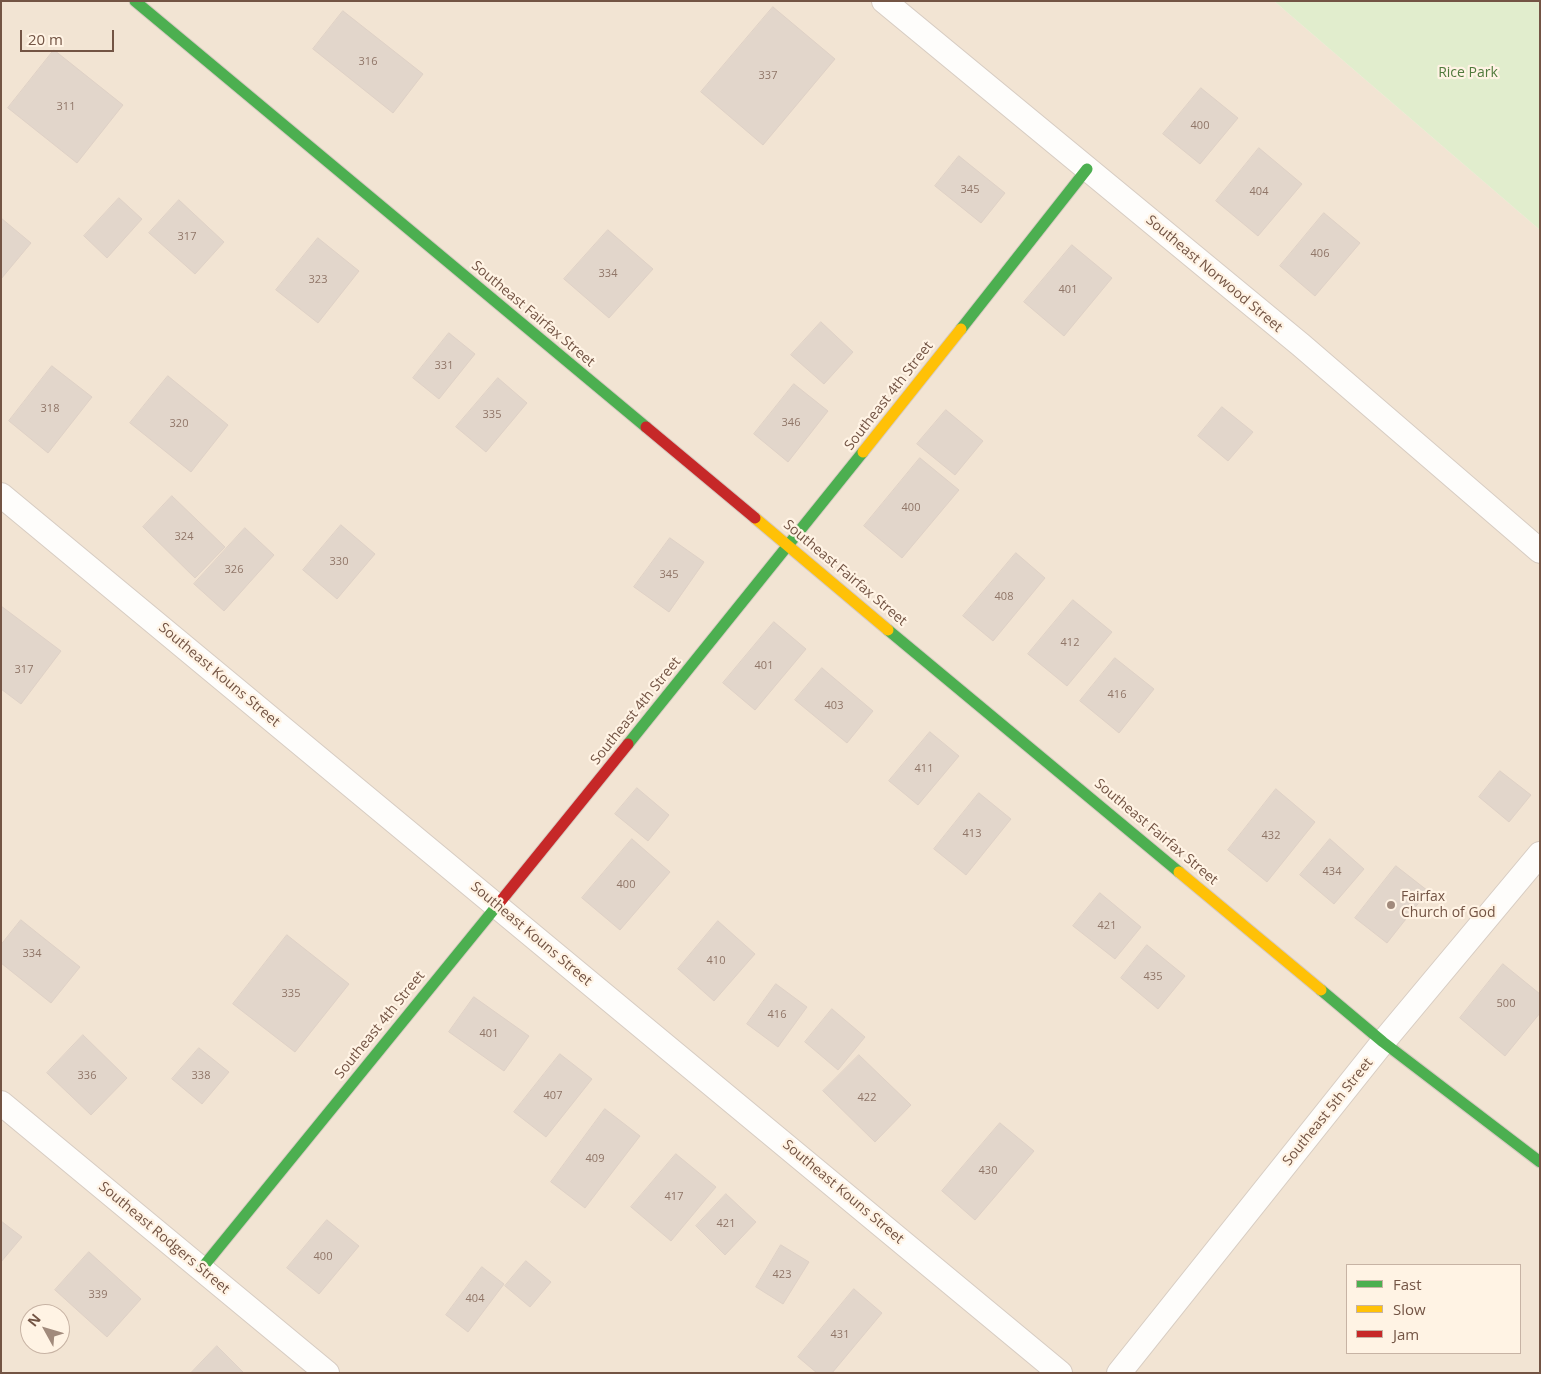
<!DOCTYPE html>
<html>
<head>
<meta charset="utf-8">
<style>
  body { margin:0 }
  #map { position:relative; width:1541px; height:1374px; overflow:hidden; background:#f6efe4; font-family:"Open Sans",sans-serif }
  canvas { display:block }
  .frame { position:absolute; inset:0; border:2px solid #735444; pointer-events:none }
  .legend { position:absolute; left:1346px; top:1264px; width:175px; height:90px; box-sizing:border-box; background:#fff3e4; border:1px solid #c7b3a4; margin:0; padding:6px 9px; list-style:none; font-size:15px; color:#735444 }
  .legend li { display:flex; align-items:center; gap:10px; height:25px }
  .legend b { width:25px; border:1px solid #c7b3a4 }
  .north { position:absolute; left:20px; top:1304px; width:50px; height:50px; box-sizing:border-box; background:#fff3e4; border:1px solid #c7b3a4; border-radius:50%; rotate:309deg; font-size:14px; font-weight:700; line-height:20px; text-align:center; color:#735444 }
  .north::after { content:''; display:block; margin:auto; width:18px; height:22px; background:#a18a7c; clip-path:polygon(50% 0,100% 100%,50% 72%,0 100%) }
  .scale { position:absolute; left:20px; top:30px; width:94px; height:22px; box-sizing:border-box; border:2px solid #735444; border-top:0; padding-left:6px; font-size:15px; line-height:18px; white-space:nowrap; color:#735444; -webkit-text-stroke:4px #fff3e4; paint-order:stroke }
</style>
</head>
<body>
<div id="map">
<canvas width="1541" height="1374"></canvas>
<div class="frame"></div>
<ul class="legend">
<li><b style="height:6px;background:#4caf50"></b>Fast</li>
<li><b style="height:6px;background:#ffc107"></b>Slow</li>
<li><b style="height:6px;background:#c62828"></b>Jam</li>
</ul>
<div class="north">N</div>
<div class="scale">20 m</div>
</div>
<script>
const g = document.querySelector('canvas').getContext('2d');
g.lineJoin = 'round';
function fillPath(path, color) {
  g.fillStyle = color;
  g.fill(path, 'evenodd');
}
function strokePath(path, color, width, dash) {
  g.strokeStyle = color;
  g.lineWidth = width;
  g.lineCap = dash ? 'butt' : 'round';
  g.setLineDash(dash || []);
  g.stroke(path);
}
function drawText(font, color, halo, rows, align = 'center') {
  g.font = font + ' "Open Sans",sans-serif';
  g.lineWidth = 4.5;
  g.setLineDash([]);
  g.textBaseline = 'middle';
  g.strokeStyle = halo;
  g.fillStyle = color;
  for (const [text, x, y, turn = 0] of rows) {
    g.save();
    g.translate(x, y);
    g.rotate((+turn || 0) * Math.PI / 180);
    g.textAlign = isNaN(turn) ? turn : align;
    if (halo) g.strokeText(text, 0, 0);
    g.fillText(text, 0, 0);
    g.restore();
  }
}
fillPath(new Path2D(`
  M1,1h1273l266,229v1143h-1539zM1347,1265h173v88h-173zM30,1314h30v30h-30z`), '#f2e4d3');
fillPath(new Path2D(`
  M1274,1h266v229z`), '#e1edcd');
const building = new Path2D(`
  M773,7l62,52 -72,86 -62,-53z
  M343,11l80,63 -30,39 -80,-64z
  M54,50l69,55 -46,58 -69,-55z
  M1201,88l37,30 -38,46 -37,-30z
  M1259,148l43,36 -44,52 -42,-35z
  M959,156l46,37 -24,30 -46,-37z
  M119,198l23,21 -35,39 -23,-22z
  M179,200l45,42 -29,32 -46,-41z
  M1324,213l36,30 -45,53 -35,-30z
  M1,218l30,25 -30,36z
  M608,230l45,39 -44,49 -45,-39z
  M318,238l41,33 -41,52 -42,-33z
  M1072,245l40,33 -48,58 -40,-34z
  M821,322l32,30 -29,32 -33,-29z
  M449,333l26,21 -36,45 -26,-21z
  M52,366l40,31 -44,56 -39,-32z
  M168,376l60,49 -37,47 -61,-49z
  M498,378l29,25 -41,49 -30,-25z
  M794,384l34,27 -40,51 -34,-28z
  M1222,407l31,25 -25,29 -30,-25z
  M946,410l37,31 -28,34 -38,-31z
  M920,458l39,32 -57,68 -38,-32z
  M172,496l53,51 -30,31 -52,-51z
  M341,525l34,29 -38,45 -34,-29z
  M245,528l29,27 -50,56 -30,-27z
  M670,538l34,24 -35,50 -35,-25z
  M1016,553l29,25 -52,63 -30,-25z
  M1073,600l39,32 -45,54 -39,-32z
  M1,606l60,45 -40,53 -20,-15z
  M774,622l32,27 -51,61 -32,-27z
  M1115,658l39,31 -35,44 -39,-32z
  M822,668l51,43 -26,32 -52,-43z
  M930,732l29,24 -41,49 -29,-24z
  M1500,771l31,24 -22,27 -30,-25z
  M637,788l32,27 -21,26 -33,-27z
  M1276,789l39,33 -48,60 -39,-32z
  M979,793l32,26 -45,56 -32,-26z
  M632,839l38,33 -50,58 -38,-32z
  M1330,839l34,30 -30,35 -34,-29z
  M1396,866l32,25 -41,52 -32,-25z
  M1100,893l41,34 -26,32 -42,-33z
  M21,920l59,47 -29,36 -50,-40v-18z
  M718,921l37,33 -41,47 -36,-32z
  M287,935l62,49 -54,68 -62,-48z
  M1147,945l38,31 -27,33 -37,-31z
  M1503,964l37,30v19l-35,43 -45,-38z
  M776,984l31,23 -29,40 -31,-23z
  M474,997l55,39 -25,35 -55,-39z
  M832,1009l33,28 -27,33 -33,-28z
  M83,1035l44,43 -36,37 -44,-42z
  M199,1048l30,24 -27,32 -30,-25z
  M560,1054l32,25 -46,58 -32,-25z
  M859,1055l52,50 -36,37 -52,-51z
  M605,1109l35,27 -55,72 -34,-26z
  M1000,1123l34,28 -59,69 -33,-29z
  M676,1154l40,33 -45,54 -40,-34z
  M726,1194l30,28 -31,33 -29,-29z
  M327,1220l32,26 -40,48 -32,-26z
  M1,1221l21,16 -21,25z
  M781,1245l28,17 -26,42 -27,-17z
  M89,1252l52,47 -34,38 -52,-47z
  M526,1261l25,21 -21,25 -25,-21z
  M482,1267l22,17 -36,48 -22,-17z
  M854,1289l28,24 -50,60h-15l-19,-16z
  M217,1346l27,27h-53z`);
fillPath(building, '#e2d6cb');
strokePath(building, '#dfd1c6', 1);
const street = new Path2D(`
  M884,1l417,344 239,206
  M1,495l1059,878
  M1,1103l326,270
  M1119,1373l264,-331 157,-188`);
const fast = new Path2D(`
  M135,1l511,426
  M961,329l126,-160
  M888,630l291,242
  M628,744l235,-292
  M1321,990l62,52 157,120
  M202,1268l298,-366`);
const slow = new Path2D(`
  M863,452l98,-123
  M755,518l133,112
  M1179,872l142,118`);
const jam = new Path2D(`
  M646,427l109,91
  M500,902l128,-158`);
strokePath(street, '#d7ccc2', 26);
strokePath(fast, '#d6cac1', 13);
strokePath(slow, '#d6cac1', 13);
strokePath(jam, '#d6cac1', 13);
strokePath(street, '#fefdfb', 24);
strokePath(fast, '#4caf50', 11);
strokePath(slow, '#ffc107', 11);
strokePath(jam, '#c62828', 11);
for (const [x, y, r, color] of [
  [1391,905,5,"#a18a7c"]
]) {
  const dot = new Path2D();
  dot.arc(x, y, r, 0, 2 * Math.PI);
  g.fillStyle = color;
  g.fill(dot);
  strokePath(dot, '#fff3e4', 2);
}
drawText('11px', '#907668', null, [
  ["316",368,62],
  ["337",768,76],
  ["311",66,107],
  ["400",1200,126],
  ["345",970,190],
  ["404",1259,192],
  ["317",187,237],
  ["406",1320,254],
  ["334",608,274],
  ["323",318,280],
  ["401",1068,290],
  ["331",444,366],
  ["318",50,409],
  ["335",492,415],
  ["346",791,423],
  ["320",179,424],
  ["400",911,508],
  ["324",184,537],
  ["330",339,562],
  ["326",234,570],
  ["345",669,575],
  ["408",1004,597],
  ["412",1070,643],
  ["401",764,666],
  ["317",24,670],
  ["416",1117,695],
  ["403",834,706],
  ["411",924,769],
  ["413",972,834],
  ["432",1271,836],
  ["434",1332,872],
  ["400",626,885],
  ["421",1107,926],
  ["334",32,954],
  ["410",716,961],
  ["435",1153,977],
  ["335",291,994],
  ["500",1506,1004],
  ["416",777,1015],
  ["401",489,1034],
  ["336",87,1076],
  ["338",201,1076],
  ["407",553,1096],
  ["422",867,1098],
  ["409",595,1159],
  ["430",988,1171],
  ["417",674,1197],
  ["421",726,1224],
  ["400",323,1257],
  ["423",782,1275],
  ["339",98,1295],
  ["404",475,1299],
  ["431",840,1335]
]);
drawText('14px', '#507a3c', '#fff3e4', [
  ["Rice Park",1468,73]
]);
drawText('14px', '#735444', '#fff3e4', [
  ["Southeast Norwood Street",1214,274,40],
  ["Southeast Fairfax Street",533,314,40],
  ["Southeast 4th Street",889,396,-52],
  ["Southeast Fairfax Street",845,573,40],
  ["Southeast Kouns Street",219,675,40],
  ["Southeast 4th Street",636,711,-51],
  ["Southeast Fairfax Street",1156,832,40],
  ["Southeast Kouns Street",531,934,40],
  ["Southeast 4th Street",380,1025,-51],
  ["Southeast 5th Street",1328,1112,-51],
  ["Southeast Kouns Street",843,1192,40],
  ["Southeast Rodgers Street",164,1238,40]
]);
drawText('14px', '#735444', '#fff3e4', [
  ["Fairfax",1401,897],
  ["Church of God",1401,913]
], 'left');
</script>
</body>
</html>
